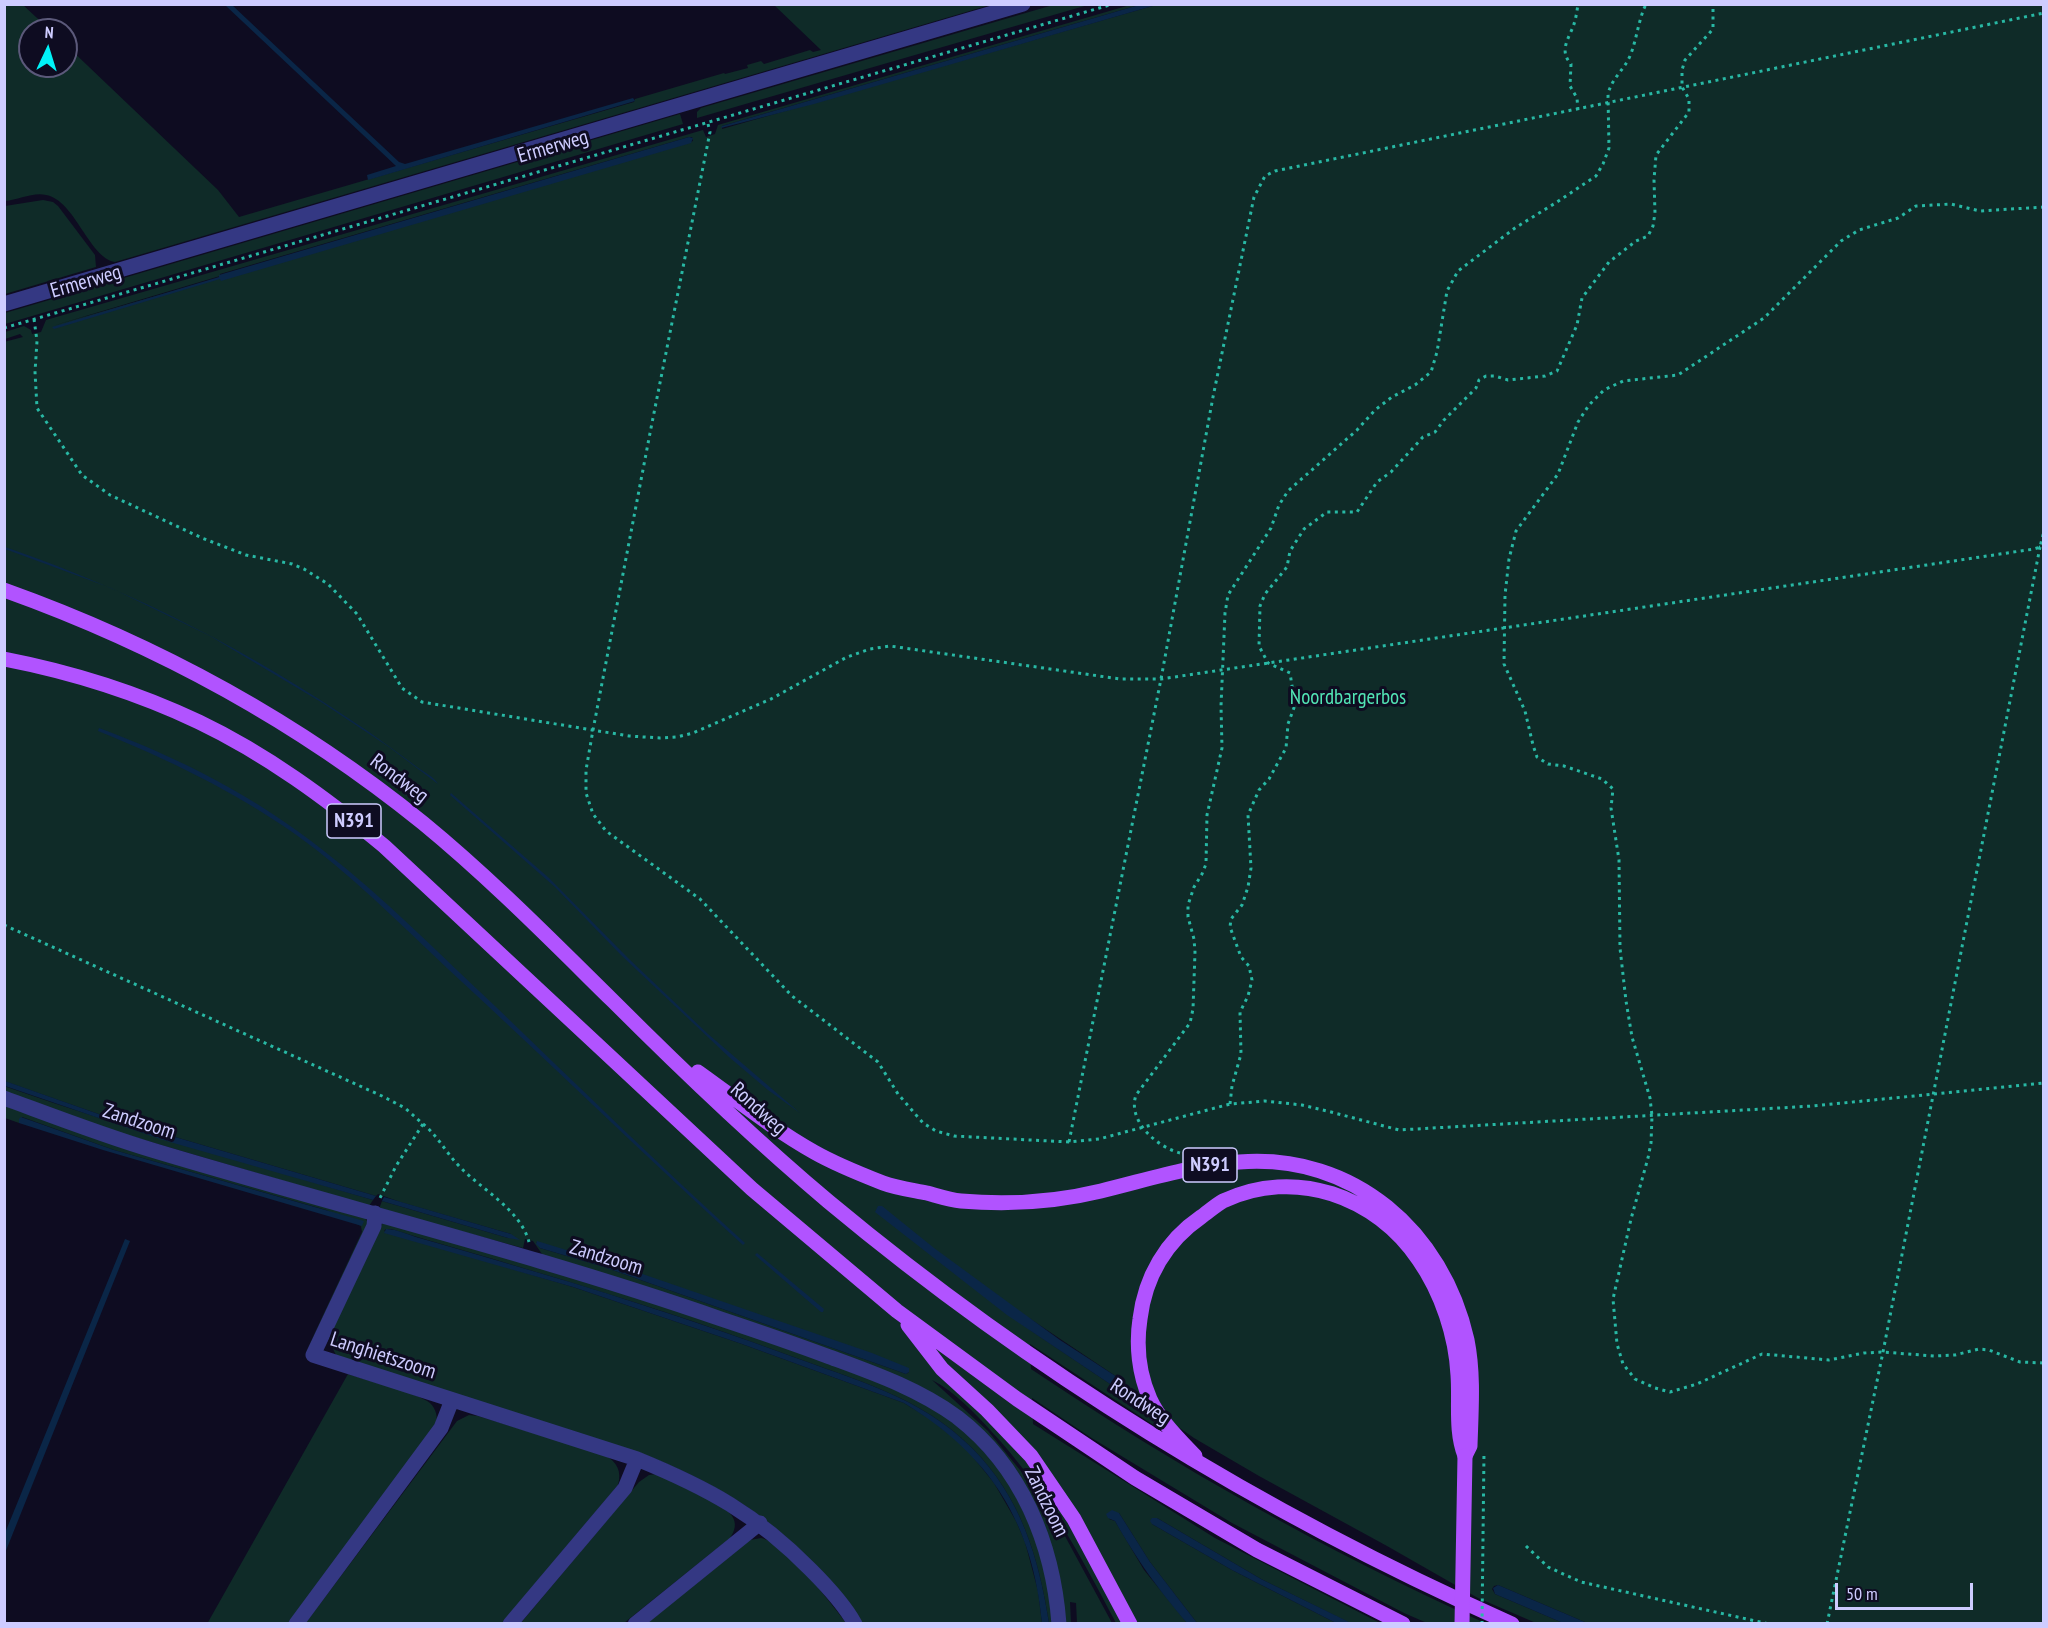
<!DOCTYPE html>
<html>
<head>
<meta charset="utf-8">
<style>
  body { margin:0 }
  #map { position:relative; width:2048px; height:1628px; overflow:hidden; background:#0e0c21; font-family:"PT Sans Narrow",sans-serif }
  canvas { display:block }
  .frame { position:absolute; inset:0; border:6px solid #ceccff; pointer-events:none }
  .north { position:absolute; left:18px; top:18px; width:60px; height:60px; box-sizing:border-box; background:#0e0c21; border:2px solid #5b597a; border-radius:50%; rotate:4deg; font-size:16px; font-weight:700; line-height:24px; text-align:center; color:#ceccff }
  .north::after { content:''; display:block; margin:auto; width:21px; height:27px; background:#00f2f7; clip-path:polygon(50% 0,100% 100%,50% 72%,0 100%) }
  .scale { position:absolute; left:1835px; top:1583px; width:138px; height:27px; box-sizing:border-box; border:3px solid #ceccff; border-top:0; padding-left:8px; font-size:18px; line-height:21px; white-space:nowrap; color:#ceccff; -webkit-text-stroke:4px #0e0c21; paint-order:stroke }
</style>
</head>
<body>
<div id="map">
<canvas width="2048" height="1628"></canvas>
<div class="frame"></div>
<div class="north">N</div>
<div class="scale">50 m</div>
</div>
<script>
const g = document.querySelector('canvas').getContext('2d');
g.lineJoin = 'round';
function fillPath(path, color) {
  g.fillStyle = color;
  g.fill(path, 'evenodd');
}
function strokePath(path, color, width, dash) {
  g.strokeStyle = color;
  g.lineWidth = width;
  g.lineCap = dash ? 'butt' : 'round';
  g.setLineDash(dash || []);
  g.stroke(path);
}
function drawText(font, color, halo, rows, align = 'center') {
  g.font = font + ' "PT Sans Narrow",sans-serif';
  g.lineWidth = 6;
  g.setLineDash([]);
  g.textBaseline = 'middle';
  g.strokeStyle = halo;
  g.fillStyle = color;
  for (const [text, x, y, turn = 0] of rows) {
    g.save();
    g.translate(x, y);
    g.rotate((+turn || 0) * Math.PI / 180);
    g.textAlign = isNaN(turn) ? turn : align;
    if (halo) g.strokeText(text, 0, 0);
    g.fillText(text, 0, 0);
    g.restore();
  }
}
fillPath(new Path2D(`
  M5,5h18l27,25h-20v36h36v-21l152,145 21,27 395,-115 1,-3 89,-26 1,1 23,-6 -1,-3 14,-4 3,3 46,-14 3,2 8,-2 -47,-45h216l-875,257c-26,-4 -40,-62 -69,-67 -13,-3 -28,5 -41,6z
  M1053,5h35l-391,113v-6l4,-4z
  M1130,5h9l-417,121v3l434,-124h887v1618h-456l-89,-38 -4,1 -2,3 3,5 68,29h-27l-58,-25 -91,-52 -128,-70 -65,-38 -20,-14 -13,6 -131,-86 1,25c147,99 293,181 454,254h-58l-23,-10 -172,-90 -142,-86 -58,-39 1,26 182,114 165,85h-30l-89,-44 -104,-61h-5v6l80,46 104,53h-139l-47,-61 -31,-49 -10,6 6,2 29,49 43,53h-52l-40,-75 -84,-105 27,33 25,37 60,110h-7c-37,-70 -70,-133 -125,-192 -17,-19 -36,-39 -59,-51l56,51 41,50 30,44 53,98h-35l-1,-20 -6,-1 1,21h-7l-25,-106 -86,-107 -409,-153 -11,-16 -8,-2 -2,9 -144,-39 3,-8 126,37 3,-4 -111,-32 -22,-8 -2,2 -269,-79 -103,-36v-739l19,-5 -3,-3 -15,5v-7l19,-6 7,4 1,4 9,-2 5,-12 657,-190 3,7 9,-3 3,-9zM689,137h3l1,4 -641,185 168,-50v-2zM536,1242l373,130 -3,2 -302,-107 -64,-19zM1029,1318l88,59 1,7 -5,2 -83,-56z
  M680,114l3,10 -678,200v-11z
  M43,200l10,2 5,4 37,49 1,12 -91,27v-88z
  M4,1086c122,43 246,77 369,114l-4,6 -245,-72 -119,-41z
  M4,1102l359,112 5,9 -2,4 -64,133 60,-128 -1,-6 -35,-16 -212,-60 -92,-33 -3,6 -14,-5z
  M384,1220l239,70 243,85 61,28 40,30 39,43 36,74 13,73h-6c-10,-65 -28,-126 -77,-175 -52,-52 -117,-68 -184,-93 -86,-32 -174,-60 -262,-86 -45,-14 -90,-26 -135,-40h-5l-2,2 189,56 169,57 162,59 26,16 35,28 29,36 22,38 9,21 13,49 4,32h-180c-60,-85 -122,-131 -219,-169l-306,-97 -5,-10 -3,-10z
  M348,1374c17,6 70,19 82,29 6,6 8,14 6,22l-147,198 -82,1z
  M469,1415l9,1 127,39c12,7 17,16 13,30l-116,138 -197,1 152,-203z
  M657,1474c14,7 69,31 75,42 5,7 3,15 -2,22l-106,85 -104,1 119,-142 10,-7z
  M761,1538c23,4 71,66 85,85l-200,1 104,-84z`), '#0f2b28');
fillPath(new Path2D(`
  M225,5h7l167,157 6,2 228,-66 2,3 -267,79 -1,-5 29,-9z
  M1139,5h17l-342,99 -93,24 1,-2z
  M689,137l4,1 -2,5 -470,138 -1,-2 -166,50 -2,-2 167,-50v-2z
  M5,547c133,46 244,104 361,183 17,12 34,24 51,37 7,5 17,10 21,17l-49,-37 -68,-45 -111,-66 -99,-48 -106,-39z
  M99,728c81,30 157,69 225,123 61,47 115,103 171,155 83,80 165,160 250,237l-2,2c-100,-91 -196,-185 -295,-276 -50,-47 -98,-96 -153,-135 -61,-43 -128,-75 -197,-103z
  M451,793l98,85 80,81 79,75 92,79 -32,-23 -39,-33 -108,-102 -66,-68 -105,-92z
  M5,1081l102,36 269,79 -3,4 -210,-60 -158,-54z
  M21,1117l93,33 250,71 -2,5 -259,-76 -84,-27v-4z
  M384,1197l127,37 9,6 -12,-2 -126,-37z
  M878,1206h4l52,42 71,52 55,40 57,37 1,7 -5,2 -106,-71 -132,-103z
  M386,1229c10,0 21,5 30,8 28,8 56,16 83,24 97,28 194,59 289,94 67,25 132,41 184,93 49,49 67,110 77,175h-7c-9,-100 -52,-168 -138,-220l-162,-59 -169,-57 -189,-54z
  M125,1239l5,2 -125,312v-20z
  M537,1241l88,27 247,85 37,15v4l-3,2 -302,-107 -64,-19 -4,-4z
  M757,1253l67,56 -1,3h-2l-66,-57z
  M1112,1510l7,3 31,49 47,61h-10c-29,-34 -50,-63 -72,-102l-7,-3 -2,-4z
  M1152,1518h5l104,61 90,44h-15l-104,-53 -80,-46 -2,-3z
  M1498,1585l89,38h-24l-68,-29 -2,-6z`), '#0a2647');
strokePath(new Path2D(`
  M1578,110l-1,-12 -7,-12 1,-22c-13,-14 -1,-27 3,-40 2,-6 3,-13 4,-20
  M708,124l2,8 -59,296 -58,302 -7,40v23l7,21 13,17 94,68 92,97 86,66 20,32 25,29 13,8 18,5 115,6 30,-3 131,-35 35,-3 37,4 29,7 68,18 414,-24 231,-23
  M2044,207l-64,4 -29,-7 -35,2 -18,12 -39,12 -18,11 -77,77 -86,57 -55,6 -19,9 -15,15 -11,17 -20,52 -42,57 -7,28 -4,36 -1,69 21,47 8,34 4,12 11,7 16,2 38,13 11,10 -2,19 8,52 1,88 6,53 6,36 18,61 2,18 -1,27 -3,15 -17,61 -18,80 4,45 6,20 12,15 20,9 15,4 27,-8 65,-30 67,6 35,-7 19,-1 51,4 21,-1 24,-6 10,1 31,12 24,1
  M34,319l3,22 -2,31 2,36 45,67 28,20 92,43 44,17 46,9 12,5 24,15 29,30 45,74 20,14 207,34 31,2 17,-1 16,-4 78,-34 76,-42 23,-8 20,-3 230,33h41l873,-130 6,-2 4,-16
  M4,328l1109,-324
  M4,925l378,171 23,12 18,16 -27,42 -16,32
  M1230,1104l2,-18 9,-32 -1,-42 8,-16 4,-16 -3,-14 -8,-9 -11,-30 1,-8 11,-14 6,-18 3,-19 -3,-53 11,-25 10,-11 17,-31 2,-24 7,-19 -5,-32 -22,-10 -9,-17 1,-40 5,-12 22,-27 3,-16 14,-22 23,-17h30l20,-30 14,-10 32,-35 12,-5 9,-12 32,-32 3,-8 7,-4h9l13,4 37,-4 12,-5 20,-46 5,-27 27,-36 27,-21 12,-5 5,-10 2,-13 -1,-33 2,-25 33,-43v-13l-7,-12v-17l3,-10 28,-31v-25
  M423,1124c15,12 23,29 37,43 22,23 60,42 69,75
  M1069,1142l92,-463 52,-282 41,-200 11,-21 10,-5 769,-158
  M1180,1153c-23,-6 -53,-32 -44,-58l54,-72 3,-14 2,-57 -1,-13 -6,-22v-12l6,-18 8,-13 4,-10 1,-49 15,-67 -1,-42 4,-93 3,-18 43,-67 8,-23 9,-14 69,-61 18,-20 17,-13 23,-12 16,-13 6,-20 10,-61 11,-20 57,-43 42,-26 39,-26 7,-12 6,-16 -1,-54c4,-16 16,-24 22,-38 7,-17 8,-35 16,-52
  M1526,1546l22,21 33,15 188,42
  M1827,1624l56,-272 157,-805h4`), '#28b8a4', 3, [3, 4.5]);
strokePath(new Path2D(`
  M4,304l1019,-300
  M4,1098c49,18 98,37 148,52 189,57 382,104 569,169 36,12 71,24 106,37 46,17 90,32 130,61 65,50 96,127 102,207
  M375,1213l-1,13 -61,129 324,104c71,29 119,55 174,111 16,16 33,34 44,54
  M296,1624l145,-196 11,-28
  M510,1624l115,-136 12,-29
  M635,1624l125,-101`), '#343883', 15);
strokePath(new Path2D(`
  M4,590c151,54 294,132 419,233 67,55 128,117 189,177 70,70 142,139 217,202 209,174 435,312 683,422
  M4,659c67,13 134,34 195,63 67,32 128,77 185,124l368,343 145,122 120,88 118,79 122,72 146,74
  M698,1072c38,27 75,57 116,80 21,12 46,22 69,31 13,5 29,7 44,10 11,3 23,7 34,8 46,4 95,1 140,-10 46,-11 91,-26 138,-29 115,-9 204,70 228,178 7,35 4,71 3,106l-5,10
  M908,1325l34,44 45,41 44,46 43,63 56,105
  M1195,1456c-16,-17 -35,-35 -45,-57 -11,-25 -14,-54 -10,-80 5,-42 26,-78 61,-102 7,-5 15,-12 22,-16 72,-34 153,-5 196,59 23,33 37,76 39,115 2,27 -3,56 7,81`), '#b153ff', 15);
strokePath(new Path2D(`
  M1482,1624l2,-172`), '#28b8a4', 3, [3, 4.5]);
strokePath(new Path2D(`
  M1462,1624l3,-168`), '#b153ff', 15);
for (const [x, y, w] of [
  [354,821,54],
  [1210,1165,54]
]) {
  const box = new Path2D();
  box.roundRect(x - w / 2, y - 17, w, 34, 4.5);
  g.fillStyle = '#0e0c21';
  g.fill(box);
  strokePath(box, '#ceccff', 1.5);
}
drawText('bold 20px', '#ceccff', null, [
  ["N391",354,821],
  ["N391",1210,1165]
]);
drawText('21px', '#ceccff', '#0e0c21', [
  ["Ermerweg",553,147,-16],
  ["Ermerweg",86,282,-16],
  ["Rondweg",399,779,37],
  ["Rondweg",758,1109,42],
  ["Zandzoom",139,1122,18],
  ["Zandzoom",606,1258,17],
  ["Langhietszoom",383,1356,18],
  ["Rondweg",1140,1402,33],
  ["Zandzoom",1046,1502,64]
]);
drawText('21px', '#52e5b5', '#0e0c21', [
  ["Noordbargerbos",1348,698]
]);
</script>
</body>
</html>
